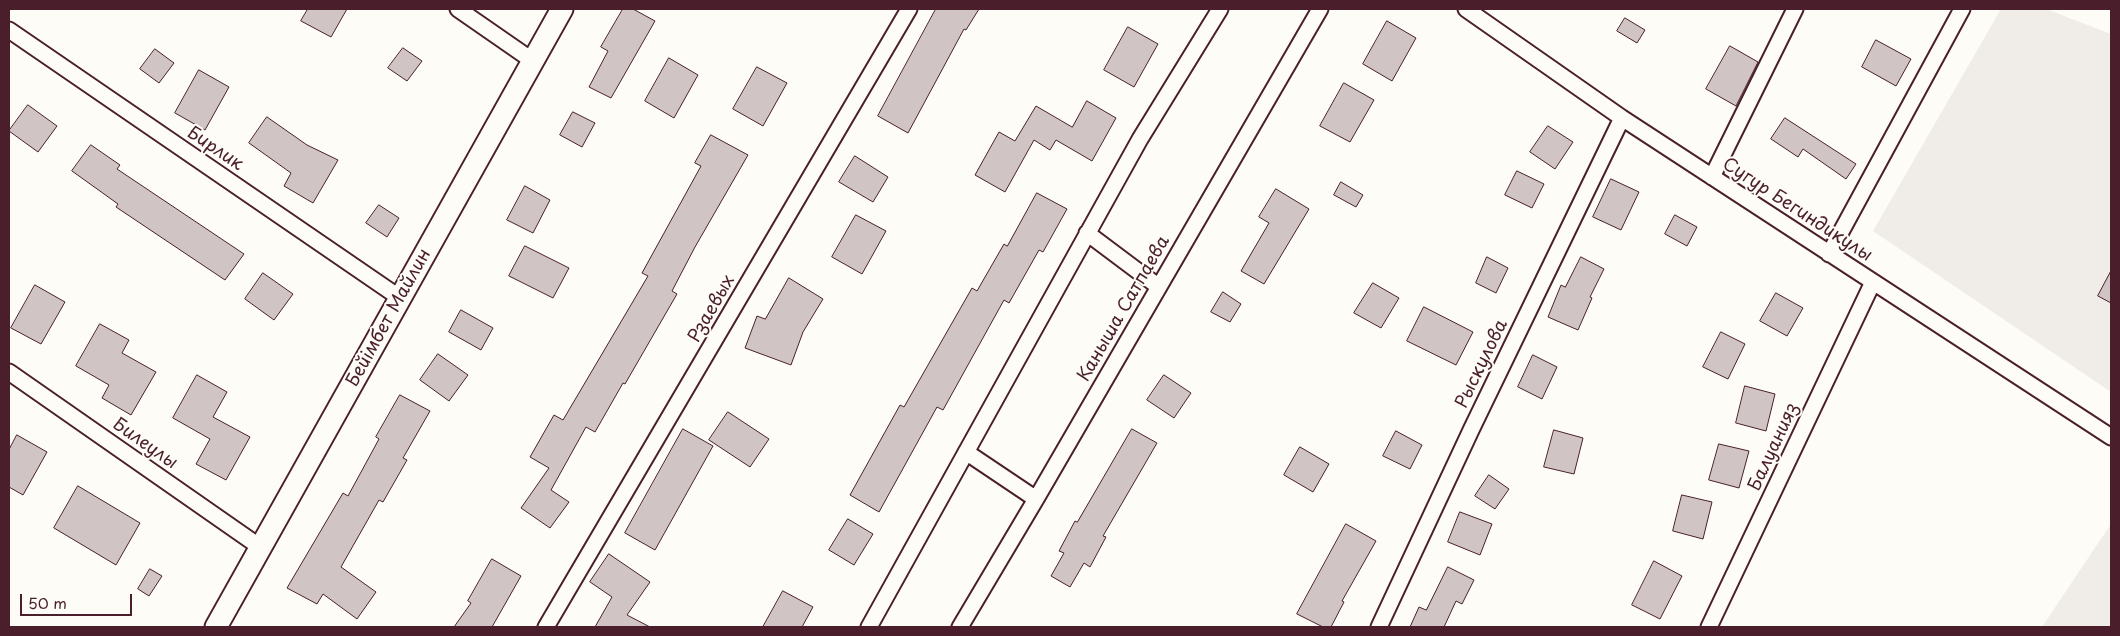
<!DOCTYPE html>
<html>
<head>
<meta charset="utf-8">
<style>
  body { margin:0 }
  #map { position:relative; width:2120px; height:636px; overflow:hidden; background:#fdfcf7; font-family:"Playpen Sans",sans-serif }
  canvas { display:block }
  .frame { position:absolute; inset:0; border:10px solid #4a1f2b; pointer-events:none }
  .scale { position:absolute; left:20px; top:594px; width:112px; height:22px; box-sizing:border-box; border:2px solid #4a1f2b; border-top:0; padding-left:6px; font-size:15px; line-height:18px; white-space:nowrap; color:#4a1f2b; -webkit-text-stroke:4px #fdfcf7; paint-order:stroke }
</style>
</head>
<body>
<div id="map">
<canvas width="2120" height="636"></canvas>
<div class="frame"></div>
<div class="scale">50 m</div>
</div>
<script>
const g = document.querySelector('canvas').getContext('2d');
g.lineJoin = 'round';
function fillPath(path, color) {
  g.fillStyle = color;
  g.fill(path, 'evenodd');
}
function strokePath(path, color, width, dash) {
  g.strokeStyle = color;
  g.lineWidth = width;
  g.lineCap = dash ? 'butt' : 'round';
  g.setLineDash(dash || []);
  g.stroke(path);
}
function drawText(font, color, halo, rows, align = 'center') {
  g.font = font + ' "Playpen Sans",sans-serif';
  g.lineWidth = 4;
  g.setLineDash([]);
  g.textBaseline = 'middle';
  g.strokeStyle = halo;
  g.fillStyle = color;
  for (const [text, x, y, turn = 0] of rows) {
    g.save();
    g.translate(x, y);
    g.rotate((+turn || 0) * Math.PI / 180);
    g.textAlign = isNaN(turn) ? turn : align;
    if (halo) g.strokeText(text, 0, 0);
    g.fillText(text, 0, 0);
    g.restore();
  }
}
fillPath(new Path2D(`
  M2001,9h45l65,25v358l-238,-161z
  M2111,524v103h-69z`), '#f0ece8');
const building = new Path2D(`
  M308,9h39l-16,28 -30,-16z
  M623,9h10l22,12 -44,77 -22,-11 19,-36 -7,-4z
  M936,9h43l-13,21 -2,-1 -56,104 -30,-17z
  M1625,18l20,12 -8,13 -20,-12z
  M1387,21l29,17 -24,43 -29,-17z
  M1128,27l30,17 -24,43 -30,-17z
  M1876,40l35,19 -15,27 -34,-19z
  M1730,46l28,16 -22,44 -30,-17z
  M403,48l19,13 -15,20 -19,-13z
  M155,49l19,14 -15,20 -19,-14z
  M669,58l29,17 -24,43 -29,-17z
  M757,67l30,16 -24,43 -30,-17z
  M199,70l30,17 -24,43 -30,-17z
  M1344,83l30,17 -24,42 -30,-16z
  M1087,101l29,17 -24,43 -36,-21 -6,10 -16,-10 -29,52 -30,-17 24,-43 16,9 21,-35 36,21z
  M28,105l29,21 -19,26 -29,-21z
  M573,112l22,11 -13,24 -22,-12z
  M267,117l40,28 31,15 -25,43 -29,-17 7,-13 -42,-30z
  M1785,118l71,46 -10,15 -43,-30 -5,8 -27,-18z
  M1548,126l25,16 -18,27 -25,-17z
  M711,135l37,20 -53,92 -23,44 5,3 -52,90 -2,-1 -28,49 -9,-5 -35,63 18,12 -19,26 -29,-20 28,-40 -19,-11 24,-42 9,5 85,-144 -6,-3 59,-107 -6,-3z
  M91,145l29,20 -3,4 127,85 -19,26 -109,-73 2,-3 -46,-33z
  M855,156l33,21 -15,25 -34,-20z
  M1517,171l27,13 -12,24 -27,-13z
  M1611,179l28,13 -18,38 -28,-13z
  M1341,182l22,13 -7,12 -22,-12z
  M525,186l25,14 -17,33 -26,-13z
  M1276,189l33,20 -45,75 -23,-13 28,-48 -10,-6z
  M1037,193l30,16 -24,43 -4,-2 -30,53 -5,-3 -61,110 -6,-3 -58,105 -29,-17 50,-90 4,2 68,-119 5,3 27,-47 3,2z
  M379,205l20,13 -12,19 -21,-14z
  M856,215l30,16 -24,43 -30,-17z
  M1675,215l22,12 -10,19 -22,-12z
  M525,246l44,22 -16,30 -44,-22z
  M1487,257l21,11 -12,25 -20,-10z
  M1581,257l23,12 -14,28 2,1 -14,32 -30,-13 13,-32 4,2z
  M2111,271v32l-13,-7z
  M263,273l30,21 -19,26 -29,-21z
  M789,278l34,21 -20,33 -12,33 -46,-17 12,-32 8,3z
  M1373,283l26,15 -18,30 -27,-15z
  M35,285l30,17 -24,42 -30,-16z
  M1223,292l18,12 -11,18 -19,-10z
  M1776,293l27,15 -16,28 -27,-15z
  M1424,307l49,25 -17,33 -49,-24z
  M461,310l32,18 -12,22 -32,-18z
  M100,324l29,16 -7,13 34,19 -25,43 -29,-17 7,-13 -33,-19z
  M1721,332l24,12 -17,35 -25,-12z
  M438,354l30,21 -19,26 -29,-21z
  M1533,355l24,12 -15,32 -24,-12z
  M197,375l30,17 -14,25 37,20 -24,43 -30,-16 14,-25 -37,-21z
  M1164,375l27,18 -17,25 -27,-18z
  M1745,386l30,8 -9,37 -30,-8z
  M400,395l30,16 -27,47 4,2 -24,42 -4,-2 -38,67 35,25 -19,27 -34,-25 -6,10 -30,-16 56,-95 5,3 31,-57 -3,-2z
  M728,412l41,27 -19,28 -41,-27z
  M683,429l30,17 -58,104 -30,-17z
  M1132,429l25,14 -54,93 3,1 -16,30 -6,-4 -14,24 -19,-11 13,-23 -5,-2 16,-30 2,1z
  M1554,430l29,8 -9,36 -30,-7z
  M1396,431l26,14 -12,24 -27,-13z
  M17,435l30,17 -24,43 -14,-8v-37z
  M1719,444l30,7 -10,37 -30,-8z
  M1300,447l29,17 -16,28 -29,-17z
  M1489,475l20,14 -14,20 -20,-13z
  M78,486l62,37 -24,42 -62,-37z
  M1682,495l30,7 -9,37 -30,-8z
  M1460,512l32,12 -12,31 -32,-13z
  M848,519l25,15 -19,31 -25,-15z
  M1346,524l30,17 -34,60 2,1 -13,25h-8l-26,-13z
  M609,554l41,28 -23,33 23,12h-55l17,-30 -22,-15z
  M492,559l29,17 -29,51h-38l17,-24 -3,-2z
  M1654,561l28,15 -22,43 -28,-14z
  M1448,567l26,13 -12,24 -6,-3 -12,26h-34l9,-20 7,3z
  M150,569l12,7 -13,20 -11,-7z
  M783,591l30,16 -11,20h-39z`);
fillPath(building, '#d0c5c4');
strokePath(building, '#4a1f2b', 1);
const street = new Path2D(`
  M458,9l75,52
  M1466,9l156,109 489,319
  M9,30l391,268
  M1712,177l83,-168
  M1087,233l72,54
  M1829,254l133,-245
  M9,372l251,175
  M966,452l70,47
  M546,627l363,-618
  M869,627l271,-488 80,-130
  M960,627l76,-128 284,-490
  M1379,627l93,-199 150,-310
  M1709,627l164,-345`);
const secondary = new Path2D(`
  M216,627l346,-618`);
strokePath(street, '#4a1f2b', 19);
strokePath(secondary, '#4a1f2b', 25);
strokePath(street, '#fdfcf7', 15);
strokePath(secondary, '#fdfcf7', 21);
drawText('18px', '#4a1f2b', '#fdfcf7', [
  ["Бирлик",215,149,34],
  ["Сугур Бегиндикулы",1797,210,33],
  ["Рзаевых",712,309,-60],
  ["Каныша Сатпаева",1124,309,-60],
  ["Бейімбет Майлин",389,318,-61],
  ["Рыскулова",1482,364,-64],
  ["Билеулы",145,444,35],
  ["Балуанияз",1774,447,-65]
]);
</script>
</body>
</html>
